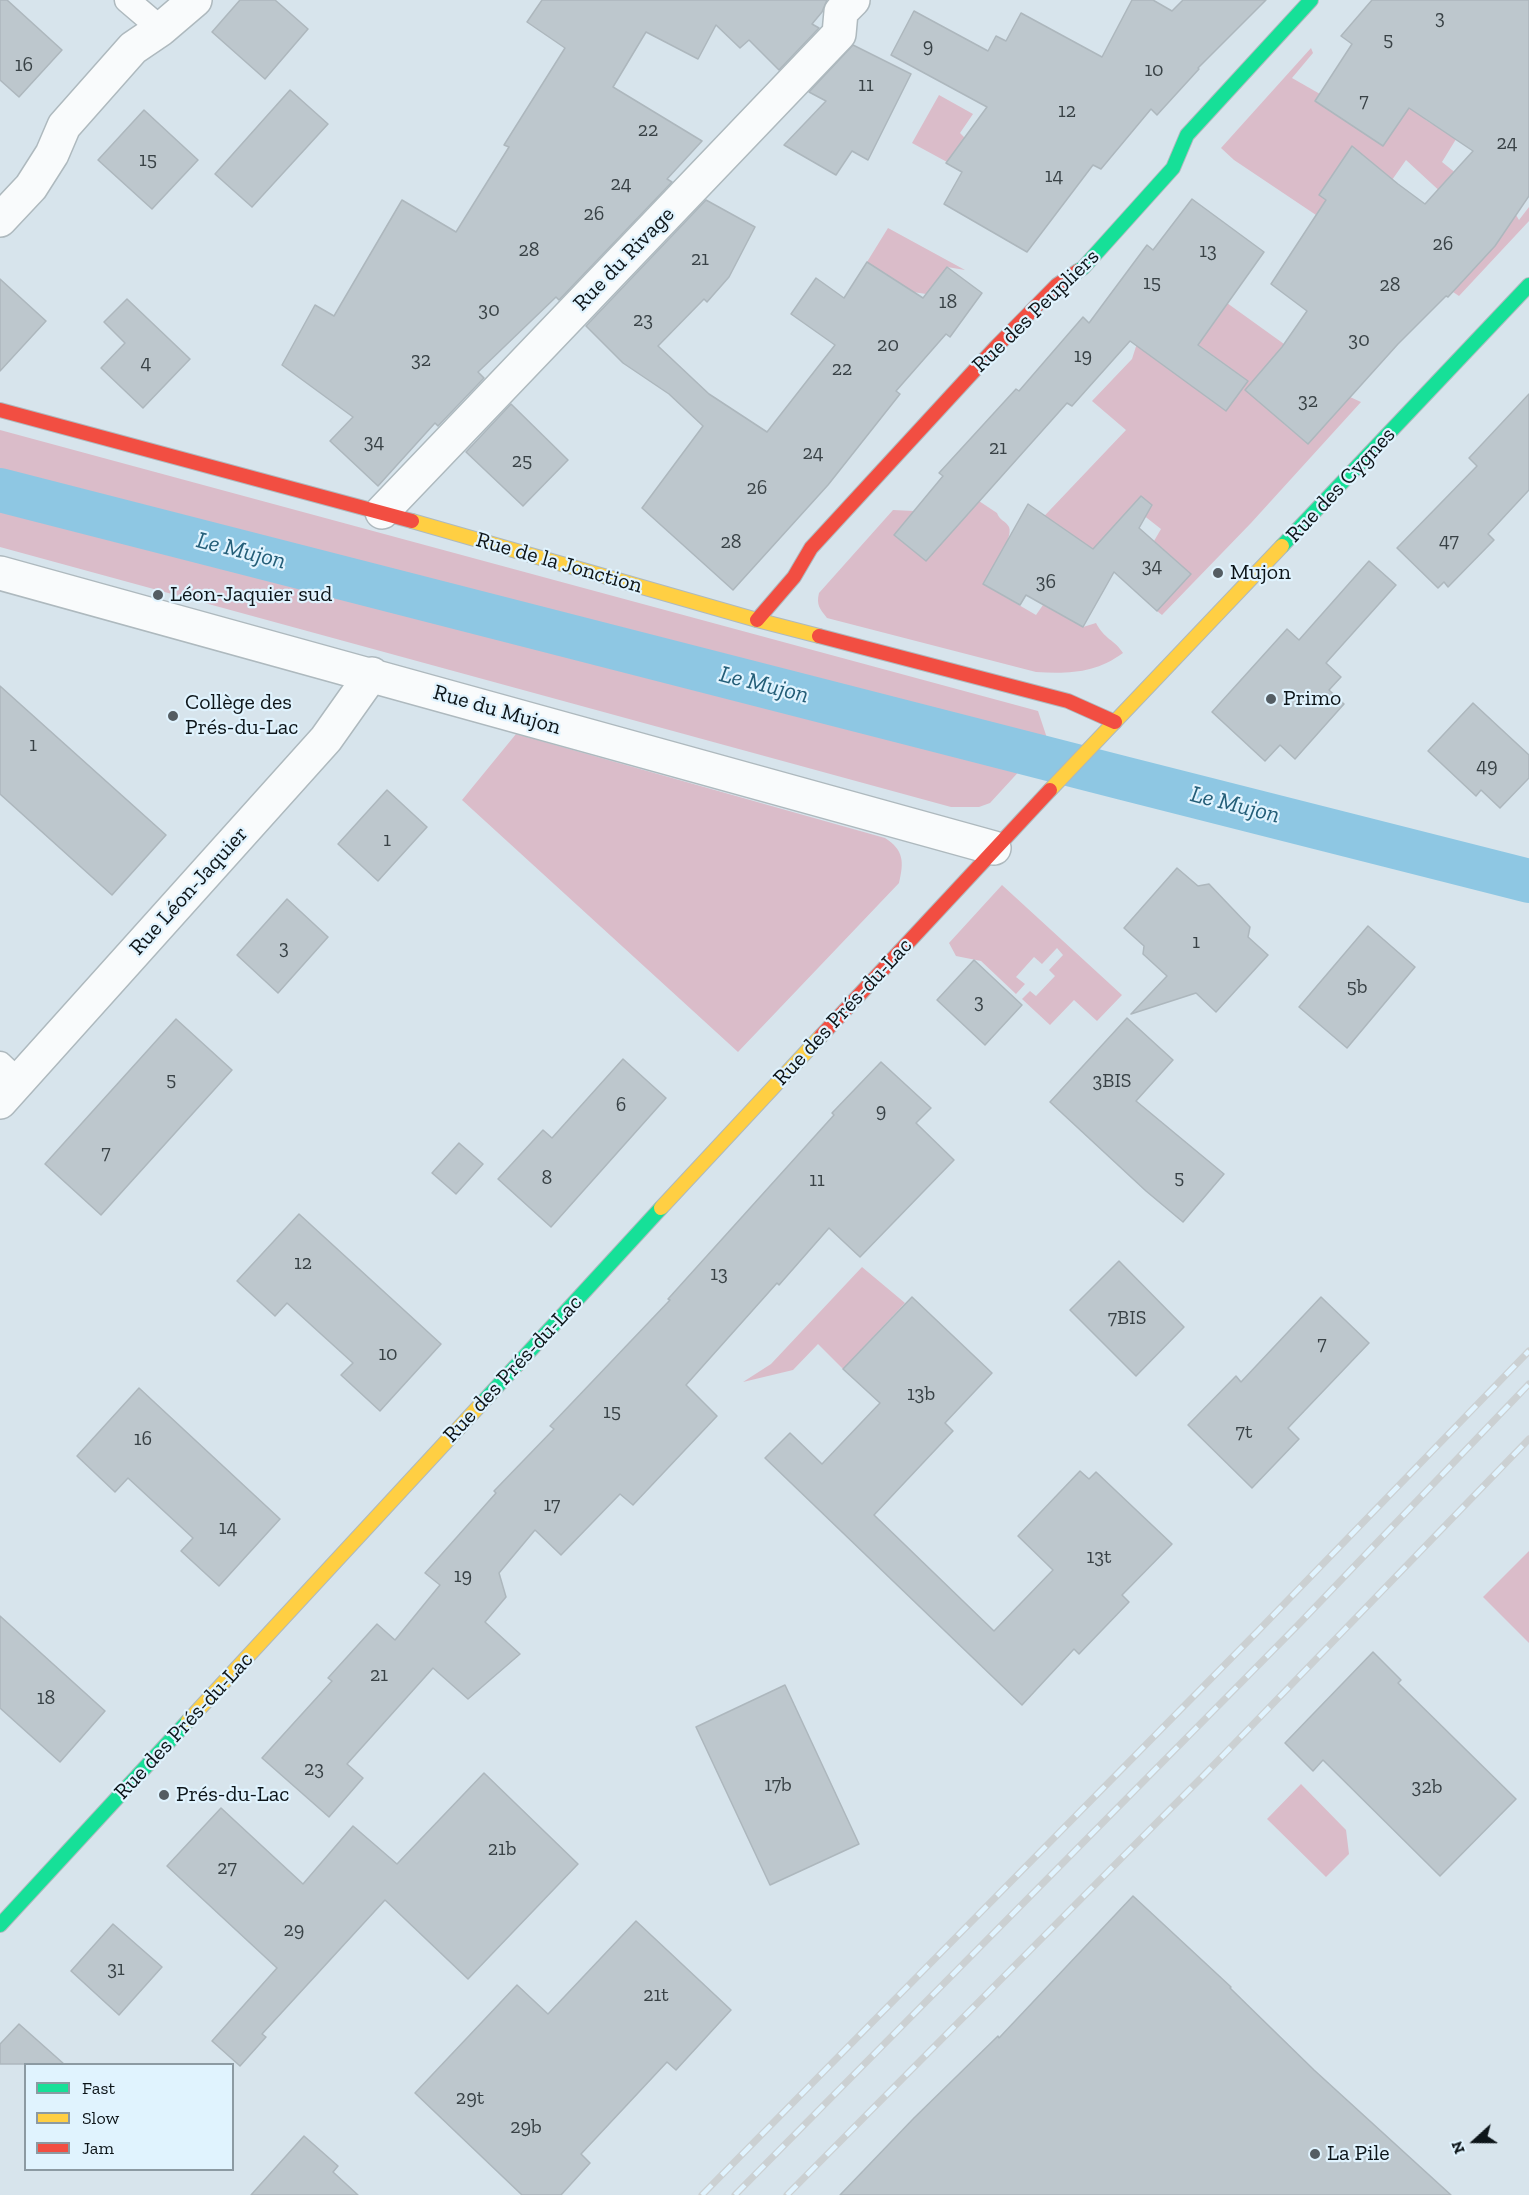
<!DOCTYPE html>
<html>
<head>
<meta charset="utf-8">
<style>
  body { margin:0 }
  #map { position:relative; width:1529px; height:2195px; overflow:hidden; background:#d7e4ec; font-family:"Zilla Slab",serif }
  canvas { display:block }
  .legend { position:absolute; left:24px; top:2063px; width:210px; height:108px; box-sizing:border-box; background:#e0f3fe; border:2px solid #8c9aa2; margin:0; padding:8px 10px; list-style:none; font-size:18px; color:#0d1519 }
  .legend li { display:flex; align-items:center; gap:12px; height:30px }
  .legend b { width:30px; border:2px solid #8c9aa2 }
  .north { position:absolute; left:1445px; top:2111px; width:60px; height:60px; -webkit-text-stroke:4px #e0f3fe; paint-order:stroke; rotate:249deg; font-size:16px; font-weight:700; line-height:24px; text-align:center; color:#0d1519 }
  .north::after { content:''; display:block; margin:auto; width:21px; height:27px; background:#0d1519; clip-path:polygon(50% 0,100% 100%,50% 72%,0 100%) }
</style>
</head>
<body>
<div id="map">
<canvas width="1529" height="2195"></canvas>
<ul class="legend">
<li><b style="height:8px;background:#16e098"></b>Fast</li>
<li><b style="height:8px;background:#ffcf43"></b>Slow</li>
<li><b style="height:8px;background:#f24e42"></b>Jam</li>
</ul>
<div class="north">N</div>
</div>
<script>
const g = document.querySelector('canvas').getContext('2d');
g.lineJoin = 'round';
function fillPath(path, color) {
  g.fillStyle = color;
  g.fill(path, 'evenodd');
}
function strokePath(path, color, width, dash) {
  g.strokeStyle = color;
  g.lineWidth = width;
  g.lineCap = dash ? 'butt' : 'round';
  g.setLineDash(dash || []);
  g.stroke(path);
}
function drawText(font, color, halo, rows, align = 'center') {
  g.font = font + ' "Zilla Slab",serif';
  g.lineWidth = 4.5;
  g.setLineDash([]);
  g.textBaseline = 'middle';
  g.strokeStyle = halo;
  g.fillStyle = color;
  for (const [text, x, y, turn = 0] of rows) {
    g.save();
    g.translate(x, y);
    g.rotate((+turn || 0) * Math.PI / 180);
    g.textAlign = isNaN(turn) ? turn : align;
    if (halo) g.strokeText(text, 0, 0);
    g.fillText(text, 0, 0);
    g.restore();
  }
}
fillPath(new Path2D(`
  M1311,48l2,5 -21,25 28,16 -5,7 68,45 30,-45c11,25 24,26 48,30l-19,31 20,16 54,37 3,5 10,-13v14l-70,75 -6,-4 43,-49 -90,-83 -14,20 -73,15 7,5 -10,15 -82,-55 -13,-12z
  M939,95l34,19 -13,19 5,5 -18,24 -35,-19z
  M888,228l77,42 -18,-3 -21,27 -13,-2 -46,-30z
  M1114,289l43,32 70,-18 57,41 -17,21 20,18 -3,41 24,20 42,-47 11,5 -110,121 -89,92 -5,-4 34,-37 -37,-33 7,-12 -23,-18 -14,4 -20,22 -4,38 -69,-45 95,-100 -34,-29 40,-42 8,-25 -36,-32zM1196,343l52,38 -22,29z
  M0,430l1038,281 10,30 -7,7 -1041,-273z
  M0,501l1024,265 -34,37 -11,4h-28l-951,-260z
  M979,501l18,12c2,7 9,8 12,14 5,12 -20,46 -26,57l53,31 7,-10 40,22 13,-4c8,16 19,17 27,30 -27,20 -54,21 -87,19l-209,-54c-7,-9 -11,-13 -8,-25l74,-83 21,1 -20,24 32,26z
  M516,734l369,104c19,12 19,24 14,45l-161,169 -276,-252z
  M1002,885l120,110 -25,26 -23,-21 -24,25 -28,-26 8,-8 6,5 19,-20 -6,-6 14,-15 -6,-7 -15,16 -8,-7 -18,20 9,7 -9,10 -35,-33 -25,-5 -7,-13z
  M862,1267l43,36 -62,66 -25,-25 -25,26 -50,12 28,-18z
  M1529,1551v92l-46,-46z
  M1301,1784l45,46 3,24 -23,23 -59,-58z`), '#dabcc9');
strokePath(new Path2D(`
  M0,490l1123,288 406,103`), '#8ec7e3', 44);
const building = new Path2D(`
  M0,0h7l55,50 -43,47 -19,-17z
  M240,0h35l33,29 -43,50 -53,-47z
  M542,0h285l-5,12 -10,12 7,4 -40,42 -30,-30 -9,8 -24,-23 -18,34 -52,-27 -33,55 89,54 -35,38 5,3 -113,118 -3,-3 -78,75 6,6 -46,48 -3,-3 -57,63 -48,-45 23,-24 -71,-52 33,-60 19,11 68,-116 54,32 53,-85 -5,-2 61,-97 -38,-26z
  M1132,0h21l19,11 11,-11h83l-68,68 1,1 -42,46 -6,-6 -50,60 -8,-4 -66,87 -83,-48 18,-32 -16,-9 41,-56 -96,-52 23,-44 74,40 8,-15 10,5 15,-28 81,44z
  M1372,0h157v196l-34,50 -47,51 -2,-1 -48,48 -90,100 -63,-54 37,-43 25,-36 -36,-27 55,-84 -7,-5 33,-49 46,38 27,20 48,-53 -64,-43 -26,38 -68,-45 37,-57 -11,-8z
  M853,45l58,29 -43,86 -16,-9 -16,24 -52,-30 42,-44 -17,-9z
  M290,90l38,34 -76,83 -37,-33z
  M144,110l54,50 -46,49 -54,-49z
  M1192,199l72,53 -66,93 50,36 -22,30 -96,-70 -58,65 -5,-3 -141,158 -32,-26 49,-59 -4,-3 77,-84 3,2 64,-74 6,6 58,-78 6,5z
  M706,200l49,27 -26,50 -22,25 -3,-3 -46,47 51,48 58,38 68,-87 -44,-31 25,-36 28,20 23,-36 56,36 24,-31 35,26 -32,44 -4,-3 -50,57 4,3 -72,91 -95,105 -91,-82 61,-82 -34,-32 -46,-31 -37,-37z
  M0,279l46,42 -46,50z
  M127,299l63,60 -47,49 -42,-40 24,-25 -21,-21z
  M1529,394v96l-41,44 6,6 -46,47 -4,-5 -6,6 -41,-40 80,-82 -8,-8z
  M511,404l57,56 -45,46 -57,-54z
  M1141,496l11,9 -13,23 52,46 -34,37 -43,-39 -31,55 -57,-32 -6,10 -37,-21 45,-80 65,45z
  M1369,561l27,24 -70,78 15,14 -12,13 15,14 -49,55 -15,-14 -15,16 -53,-49 75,-83 12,11z
  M0,686l166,149 -54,60 -112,-101z
  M1473,703l56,52v23l-29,30 -19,-18 -5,6 -48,-45z
  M387,790l40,37 -49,54 -40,-37z
  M1177,868l21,18 11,-2 41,43 -2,10 20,18 -52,57 -20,-19 -65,21 36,-38 -24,-22 1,-8 -20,-18z
  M287,899l41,38 -50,56 -41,-38z
  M1368,926l47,41 -68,81 -48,-41z
  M974,960l48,45 -37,40 -48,-45z
  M1127,1018l46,42 -37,41 88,73 -41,48 -37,-31 -96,-89z
  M176,1019l56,51 -131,145 -56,-51z
  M623,1059l43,39 -115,129 -53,-48 45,-49 9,8z
  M881,1062l50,46 -15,15 38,37 -94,97 -31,-29 -50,57 -2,-2 -91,102 31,31 -84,89 -13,-11 -59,61 -26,-25 -36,43 7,24 -21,25 35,32 -52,45 -35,-31 -86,96 16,14 -34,39 -67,-59 70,-77 -4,-3 49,-54 18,16 45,-55 -15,-12 71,-80 -2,-2 60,-62 -4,-3 120,-126 -2,-1 166,-184 -2,-2z
  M459,1143l24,21 -27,30 -24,-21z
  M299,1214l142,130 -61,67 -39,-36 12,-12 -32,-29 -34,-31 -12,13 -38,-35z
  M1119,1261l65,66 -48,49 -66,-66z
  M912,1297l80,76 -47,50 8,8 -79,84 120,116 59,-61 -35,-34 62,-65 9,8 7,-7 76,72 -50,51 7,7 -50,52 -5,-5 -52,56 -257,-247 25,-25 32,31 58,-61 -37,-34z
  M1321,1297l48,46 -81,85 11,11 -47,49 -64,-63 48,-49 5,6z
  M139,1388l141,131 -61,67 -38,-35 12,-13 -65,-60 -13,14 -38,-36z
  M0,1616l105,95 -45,51 -60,-54z
  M1373,1652l28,28 -3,3 118,116 -76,77 -117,-116 -10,11 -28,-28z
  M785,1685l74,159 -89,41 -74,-158z
  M484,1773l94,91 -110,115 -83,-79 -123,134 4,3 -26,29 -28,-25 65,-73 -110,-102 54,-58 82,76 50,-58 44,38z
  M1133,1896l98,91 -1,1 84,82 137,125h-611l74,-77 84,-82 1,2z
  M636,1921l95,89 -55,60 -9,-8 -86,92 9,9 -29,32h-39l-107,-102 102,-108 31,29z
  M113,1924l49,43 -43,48 -48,-44z
  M19,2024l45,40h-64v-20z
  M304,2136l34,30 -5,6 25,23h-107z`);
fillPath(building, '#bdc7cd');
strokePath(building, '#adb7bd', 1.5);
const lane = new Path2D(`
  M127,0l34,29
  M0,1064l18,17`);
const street = new Path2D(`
  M0,220l31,-33 21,-33 12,-28 69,-78 28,-19 34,-29
  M382,512l457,-478 2,-22 12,-12
  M0,573l994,275
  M0,1102l326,-363 46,-65`);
const fast = new Path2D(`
  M1078,271l5,-3 90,-100 14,-33 124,-135
  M1282,546l247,-261
  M482,1403l179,-195
  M0,1925l188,-204`);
const slow = new Path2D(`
  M412,521l345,99 62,16
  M1050,790l232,-244
  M661,1208l160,-172
  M188,1721l294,-318`);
const jam = new Path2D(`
  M0,410l412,111
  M757,620l37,-43 17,-29 185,-201 61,-62 21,-14
  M819,636l249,65 47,21
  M821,1036l229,-246`);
strokePath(lane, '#aeb9be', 27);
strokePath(street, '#aeb9be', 36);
strokePath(fast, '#aeb9be', 16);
strokePath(slow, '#aeb9be', 16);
strokePath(jam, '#aeb9be', 16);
strokePath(lane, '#f9fbfc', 24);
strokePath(street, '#f9fbfc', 33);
strokePath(fast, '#16e098', 14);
strokePath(slow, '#ffcf43', 14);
strokePath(jam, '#f24e42', 14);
const rail = new Path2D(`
  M702,2195l556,-564 271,-280
  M735,2195l563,-570 231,-241
  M787,2195l416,-419 326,-337`);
strokePath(rail, '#cbd0d2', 7);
strokePath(rail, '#e0f3fe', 4.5, [14]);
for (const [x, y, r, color] of [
  [1218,573,6,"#545d63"],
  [158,595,6,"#545d63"],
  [1271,699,6,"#545d63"],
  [173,716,6,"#545d63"],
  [164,1795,6,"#545d63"],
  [1315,2154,6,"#545d63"]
]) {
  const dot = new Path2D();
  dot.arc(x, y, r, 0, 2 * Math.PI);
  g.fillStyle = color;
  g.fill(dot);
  strokePath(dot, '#e0f3fe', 2);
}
drawText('20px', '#394246', null, [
  ["3",1440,18],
  ["5",1388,40],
  ["9",928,46],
  ["16",24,65],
  ["10",1154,70],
  ["11",866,85],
  ["7",1364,101],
  ["12",1067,111],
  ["22",648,130],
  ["24",1507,143],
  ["15",148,160],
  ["14",1054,176],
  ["24",621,184],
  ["26",594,214],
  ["26",1443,244],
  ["28",529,250],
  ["13",1208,251],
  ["21",700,259],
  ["15",1152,283],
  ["28",1390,285],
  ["18",948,302],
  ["30",489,310],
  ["23",643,320],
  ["30",1359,340],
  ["20",888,345],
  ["19",1083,356],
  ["32",421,360],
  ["4",146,363],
  ["22",842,369],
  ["32",1308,401],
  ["34",374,442],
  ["21",998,448],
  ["24",813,453],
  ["25",522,461],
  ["26",757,488],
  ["47",1449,541],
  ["28",731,542],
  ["34",1152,566],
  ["36",1046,582],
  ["1",33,745],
  ["49",1487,766],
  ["1",387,840],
  ["1",1196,942],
  ["3",284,948],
  ["5b",1357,987],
  ["3",979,1002],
  ["5",171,1080],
  ["3BIS",1112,1081],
  ["6",621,1105],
  ["9",881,1111],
  ["7",106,1153],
  ["8",547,1178],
  ["5",1179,1178],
  ["11",817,1180],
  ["12",303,1263],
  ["13",719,1274],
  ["7BIS",1127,1318],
  ["7",1322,1344],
  ["10",388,1354],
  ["13b",921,1394],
  ["15",612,1412],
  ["7t",1244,1432],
  ["16",143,1439],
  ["17",552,1505],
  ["14",228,1528],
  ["13t",1099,1557],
  ["19",463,1576],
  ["21",379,1675],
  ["18",46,1698],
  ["23",314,1769],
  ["17b",778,1785],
  ["32b",1427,1787],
  ["21b",502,1849],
  ["27",227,1868],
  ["29",294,1930],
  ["31",116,1969],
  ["21t",656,1995],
  ["29t",470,2098],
  ["29b",526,2127]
]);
drawText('22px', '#0d1519', '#e0f3fe', [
  ["Rue du Rivage",624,259,-46],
  ["Rue des Peupliers",1036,311,-44],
  ["Rue des Cygnes",1341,485,-47],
  ["Rue de la Jonction",559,563,16],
  ["Rue du Mujon",497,710,16],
  ["Rue Léon-Jaquier",189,891,-48],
  ["Rue des Prés-du-Lac",843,1012,-47],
  ["Rue des Prés-du-Lac",513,1369,-47],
  ["Rue des Prés-du-Lac",184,1726,-47]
]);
drawText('22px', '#0d1519', '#e0f3fe', [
  ["Mujon",1230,573],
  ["Léon-Jaquier sud",170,595],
  ["Primo",1283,699],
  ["Collège des",185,703],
  ["Prés-du-Lac",185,728],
  ["Prés-du-Lac",176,1795],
  ["La Pile",1327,2154]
], 'left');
drawText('italic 24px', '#245e78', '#e0f3fe', [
  ["Le Mujon",241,551,14],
  ["Le Mujon",764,685,14],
  ["Le Mujon",1235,805,14]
]);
</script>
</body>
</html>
